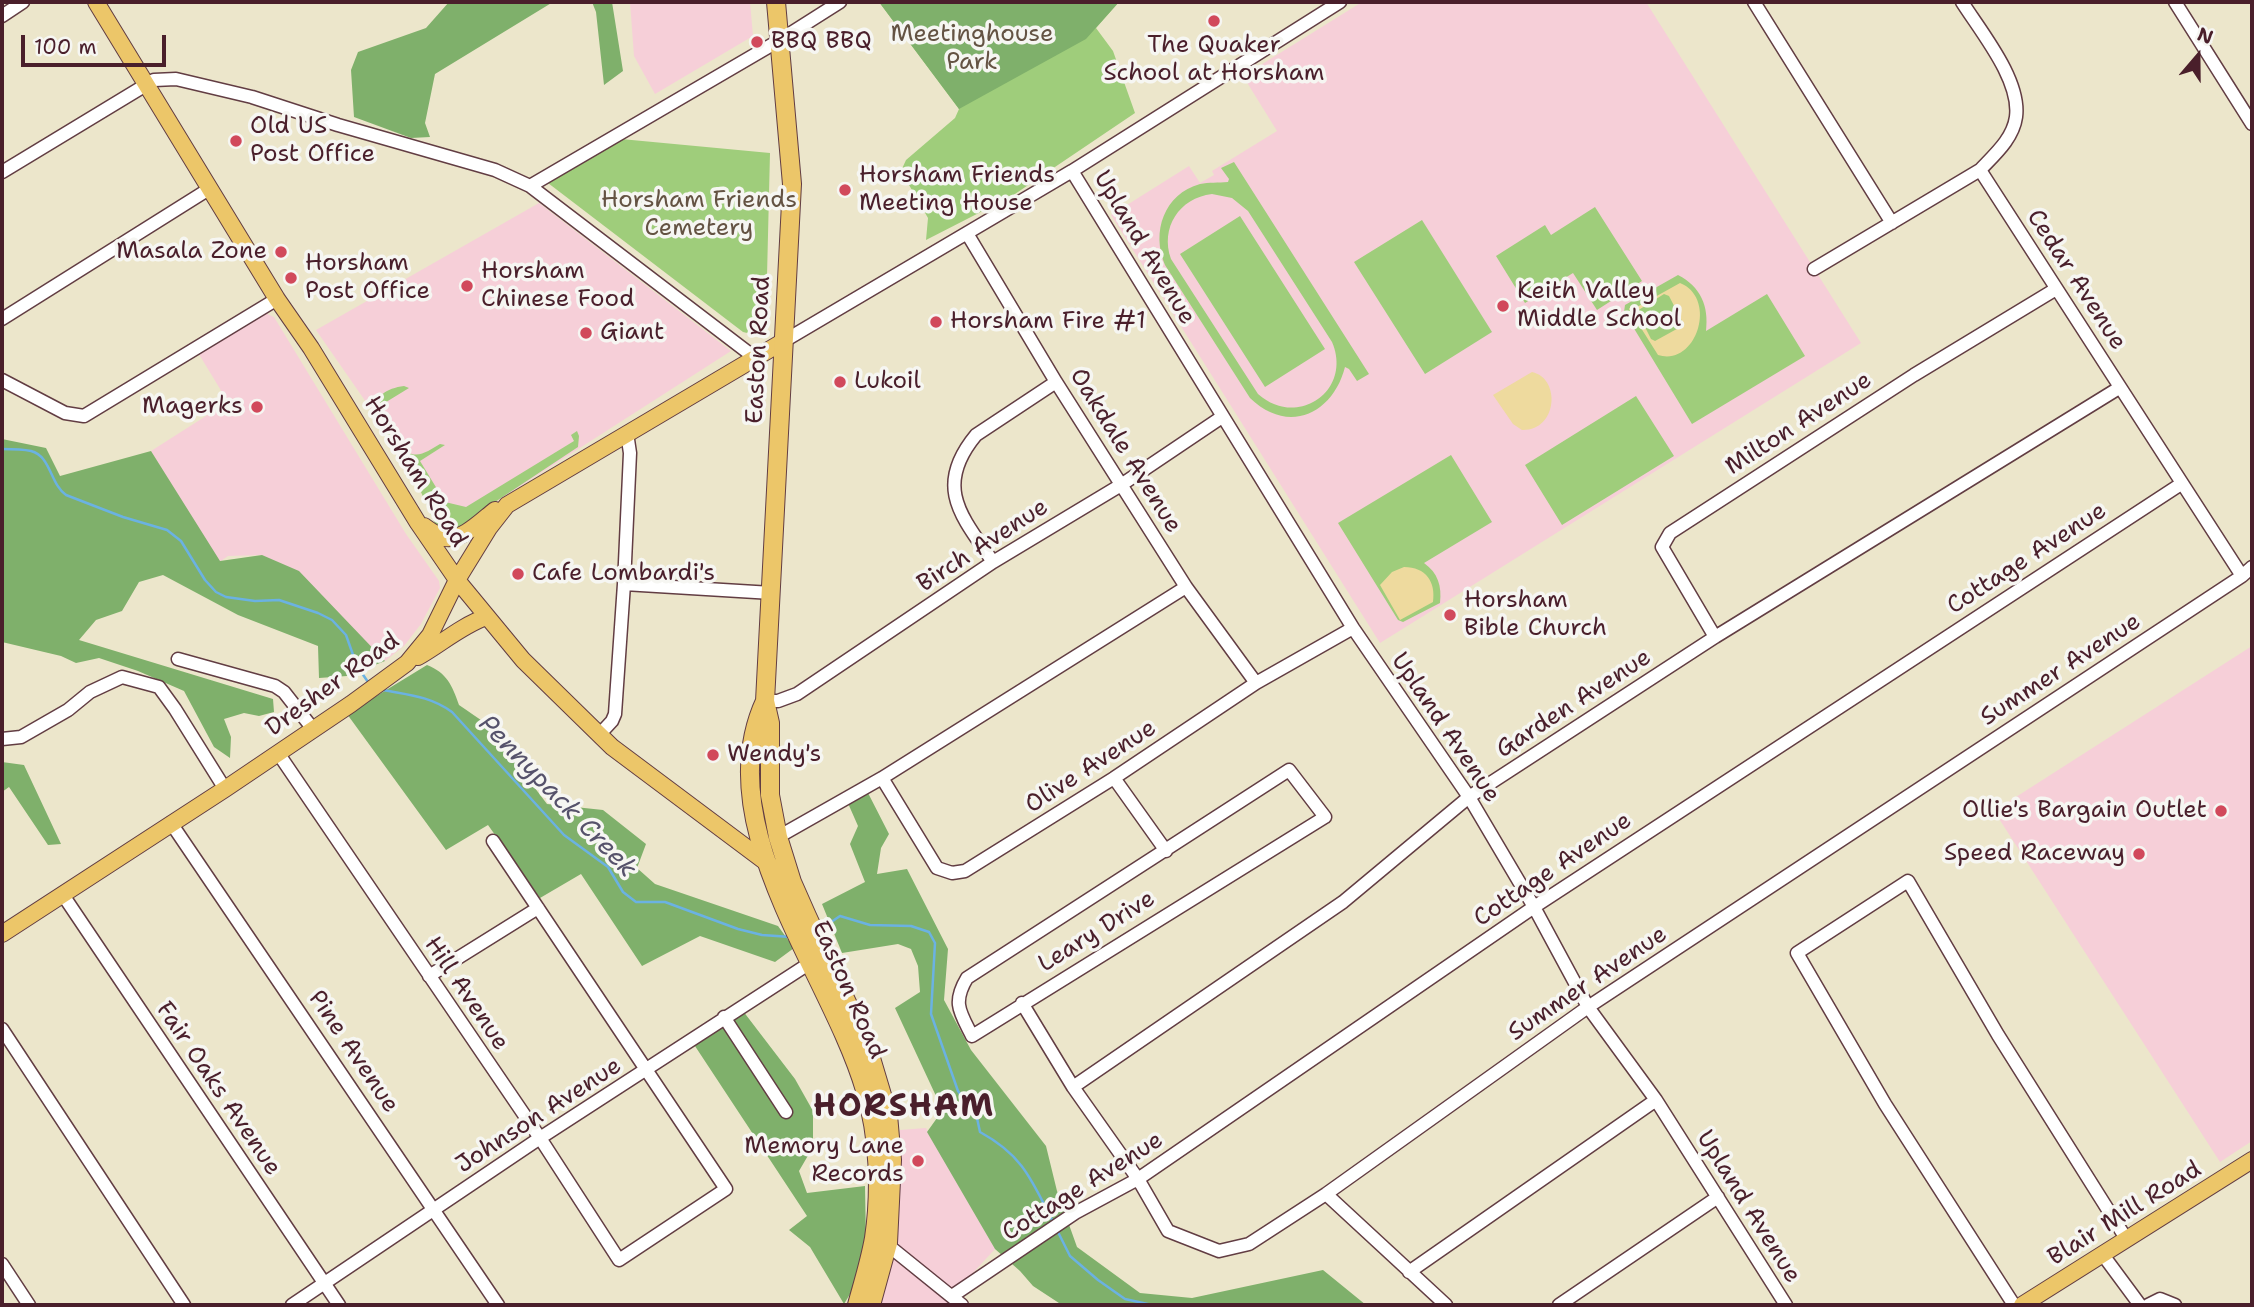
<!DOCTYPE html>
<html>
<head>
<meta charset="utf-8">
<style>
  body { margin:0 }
  #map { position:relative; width:2254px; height:1307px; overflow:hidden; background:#ece6cb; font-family:"Shantell Sans",sans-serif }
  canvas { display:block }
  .frame { position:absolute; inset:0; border:4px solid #4a1f2b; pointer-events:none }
  .north { position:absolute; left:2163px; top:21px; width:70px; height:70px; -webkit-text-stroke:5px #f6f6f2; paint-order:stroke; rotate:20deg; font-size:19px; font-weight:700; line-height:28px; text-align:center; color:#4a1f2b }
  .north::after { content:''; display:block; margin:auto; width:24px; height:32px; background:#4a1f2b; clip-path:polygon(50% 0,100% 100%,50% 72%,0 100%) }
  .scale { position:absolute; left:21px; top:35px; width:145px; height:32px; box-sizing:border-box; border:4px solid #4a1f2b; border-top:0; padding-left:9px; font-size:21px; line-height:24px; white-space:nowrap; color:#4a1f2b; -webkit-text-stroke:5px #f6f6f2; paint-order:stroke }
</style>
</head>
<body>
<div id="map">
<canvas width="2254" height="1307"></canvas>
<div class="frame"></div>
<div class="north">N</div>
<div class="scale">100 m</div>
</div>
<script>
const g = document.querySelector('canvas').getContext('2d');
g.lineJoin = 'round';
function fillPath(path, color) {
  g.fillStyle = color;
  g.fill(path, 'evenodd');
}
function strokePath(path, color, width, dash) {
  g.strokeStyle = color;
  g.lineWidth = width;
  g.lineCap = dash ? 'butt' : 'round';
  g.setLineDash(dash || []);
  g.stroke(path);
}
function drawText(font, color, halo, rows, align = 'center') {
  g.font = font + ' "Shantell Sans",sans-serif';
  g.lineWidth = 7;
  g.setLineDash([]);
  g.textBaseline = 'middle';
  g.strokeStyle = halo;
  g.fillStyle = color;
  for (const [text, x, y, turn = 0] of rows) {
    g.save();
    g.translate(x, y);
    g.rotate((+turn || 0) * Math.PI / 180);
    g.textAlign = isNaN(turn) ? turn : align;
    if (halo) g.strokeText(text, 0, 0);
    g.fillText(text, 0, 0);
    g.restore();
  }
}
fillPath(new Path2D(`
  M630,2h120l3,34 -98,58 -21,-38z
  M1362,2h284l215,341 -481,300 -269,-428 78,-49 11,17 14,-8 -2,-4 65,-40 -34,-55z
  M539,203l192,148 -276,177 -35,-48 -104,-150z
  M265,313l9,4 132,217 33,47 1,7 -19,36 -17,22 -19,15 -89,-86 -34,-20 -34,1 -10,7 -67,-112 77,-49 -31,-51z
  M2252,646v495l-32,21 -226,-351z
  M926,1128l69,121 -47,51 5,5h-75l17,-65 5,-110z`), '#f6cfd8');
fillPath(new Path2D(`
  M879,2h240l-23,26 17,23 22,62 -123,83 -86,44 2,-22 -27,-47 5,-11 49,-42 4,-9z
  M621,139l149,14 -4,164c-3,11 -11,19 -23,15l-195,-149z
  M1234,162l135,212 -12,7 -8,-12 -4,-2c-12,47 -57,68 -95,31l-85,-133c-14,-33 -1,-71 35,-81 9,-2 18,-1 28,-2l1,-3 -8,-11zM1212,194l20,4 16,13 84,131c21,49 -35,87 -74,52l-87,-135c-11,-31 8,-61 41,-65z
  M1595,207l47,74 -45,29 -24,-37 -48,30 -29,-47 49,-31 6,10z
  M1240,216l85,133 -60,38 -85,-133z
  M1422,220l70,112 -67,42 -71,-112z
  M1678,275c23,12 31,31 28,56l61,-37 38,62 -113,68 -68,-112 1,-7z
  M404,386l5,2 -31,19 28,44c12,9 23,-1 34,-7l5,1 -25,16 25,41 21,5 108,-66 -3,-6 6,-4 2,5 -1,11 -89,59 -32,26 -15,-1 -6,-5 -19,-43 -42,-68c-3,-18 12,-27 29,-29z
  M1636,396l38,60 -112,69 -37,-60z
  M1451,455l41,67 -68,41c14,10 18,23 16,40l-37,19 -5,-2 -60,-97z`), '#9fcd7b');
fillPath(new Path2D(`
  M449,2h104l-118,72 -10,49 5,14 -19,1 -57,-21 -3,-47 7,-18 68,-24z
  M592,2h20l11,69 -19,14 -8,-73z
  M879,2h240l-33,37 -127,70z
  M2,439l44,9 14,28 91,-25 69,110 42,-6 37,16 86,90 -38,15 -28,2 -1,-32 -80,-31 -75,-40 -24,7 -17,29 -26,9 -17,20 194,59 1,13 -15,4 -15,-3 -20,6 7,18 -1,21 -16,-11 -30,-56 -46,-20 -39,-13 -23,5 -15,-7 -59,-14z
  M427,665c20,8 25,20 32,40 20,13 37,27 58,38l5,28 25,33 56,6 43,34 -9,24 18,16 123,42 16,22 -19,14 -75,-26 -58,30 -61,-92 -41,24 -52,-73 -42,25 -99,-136z
  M2,762l22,3 37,79 -13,1 -39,-58 -7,5z
  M867,791l22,43 -8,14 -4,26 30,-5 41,80 -4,51 27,50 75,96 11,45 20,56 63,46 52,5 131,-28 43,35h-304l-29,-19 -13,-15 -25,-22 -68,-117 10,-14 -1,-22 -41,-88 25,-16 -2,-26 -7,-17 -13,-5 -56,9 -20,-49 43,-22 -15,-38 8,-18 -11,-25z
  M743,1011l52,68 18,32v36l-14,24 8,22 58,-7 1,55 -8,40 -14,23 -34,-57 -21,-17 18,-14 -114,-173z`), '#7fb06b');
fillPath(new Path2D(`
  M1680,283c38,15 17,84 -22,72l-29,-46 2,-3 6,1zM1664,294l5,2 15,29 -29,16 -4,-2 -14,-28z
  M1532,372c29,6 26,59 -10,58l-9,-6 -20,-29z
  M1404,567c22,0 32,15 29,35l-33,18 -20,-35 12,-13z`), '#eeda9e');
strokePath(new Path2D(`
  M2,449c9,0 20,0 29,2 20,5 19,33 35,44l57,22 44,13 14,11 24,39 11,12 10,5 29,4 24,-1 39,13 14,7 14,15 11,31 11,16
  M383,690c25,5 47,6 69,22l112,123 44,32 15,25 13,10h29l73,27 24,6 29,2
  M821,929l19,-13 30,9 41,1 18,6 6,11 -4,71 27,77 19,27 3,14c44,24 52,49 74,92
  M1057,1230l13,26 28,24 27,19 27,6`), '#6bb2e2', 2.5);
const minor = new Path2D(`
  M1754,2l138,221
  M2175,2l77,122
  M2,16l21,-14
  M1980,170l262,406
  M1072,171l281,457 116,169 65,110 54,100 68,93 130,205
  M2,172l152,-92 22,-1 76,18 86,28 157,45 35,16 224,171
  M530,186l250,-146 60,-38
  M968,235l88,147 130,205 70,96
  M1814,269l166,-99c14,-15 33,-31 36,-53 5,-37 -35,-85 -54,-115
  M2,319l207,-130
  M784,341l288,-170 268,-169
  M2,380l63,33 19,3 193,-117
  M993,562c-31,-45 -60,-75 -17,-127l80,-53
  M624,584l148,9
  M1715,637l-53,-90 8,-14 244,-158 142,-86
  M178,659l97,27 9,6 29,37
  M765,701h13l19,-7 196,-132 128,-77 101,-68
  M599,735l13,-14 3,-7 9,-130 6,-131 -3,-20
  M2,739l19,-2 47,-27 22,-18 32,-15 37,10 16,22 50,80
  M278,753l262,385 79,122 107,-71 -233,-348
  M1289,770l36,47 -353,219c-12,-24 -20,-33 -5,-58z
  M882,778l55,90 15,5 13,-2 149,-93 142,-95 97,-55
  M1114,778l52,73
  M171,823l327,482
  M778,837l104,-59 304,-191
  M63,895l276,410
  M429,976l109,-68
  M1022,1003l51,84 65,92 30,52 51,20 30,-7 77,-50 262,-187 654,-431 10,-9
  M724,1017l62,95
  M2,1029l182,276
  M1073,1087l270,-185 126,-105 246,-160 404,-249
  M1326,1194l120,111
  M884,1242l78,63
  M2103,1255l37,50
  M2,1264l27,41
  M1409,1272l247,-172
  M952,1296l123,-83 63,-34 396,-272 647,-423
  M292,1305l248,-167 270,-175
  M1559,1305l159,-108
  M2014,1305l-129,-201 -88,-151 111,-72 90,154 129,205
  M2148,1305l12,-6 15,6`);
const major = new Path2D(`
  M96,2l181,297 34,49 107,175 39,57 66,80 89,87 159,119
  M424,526c6,4 13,10 21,12 17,3 37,-18 50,-28
  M418,657c23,-13 43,-31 68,-40
  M2,934l223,-145 126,-85 56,-41 23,-28 27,-55 32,-52 18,-23 277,-164
  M2022,1305l230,-145`);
const highway = new Path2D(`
  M776,2l16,182 -27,517 5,22v72l8,42 14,45 15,34 61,132 20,67 4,45 -4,83 -17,62
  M765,701c-58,124 66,273 100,389 14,46 16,101 9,148 -4,23 -11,45 -17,67`);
strokePath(minor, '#623d43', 15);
strokePath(major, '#623d43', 18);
strokePath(highway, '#623d43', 20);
strokePath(minor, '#fff', 12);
strokePath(major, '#ecc669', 16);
strokePath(highway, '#ecc669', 18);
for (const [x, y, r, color] of [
  [1214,21,7,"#d1495b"],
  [757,42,7,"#d1495b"],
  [236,141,7,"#d1495b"],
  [845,190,7,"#d1495b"],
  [281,252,7,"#d1495b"],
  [291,278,7,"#d1495b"],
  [467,286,7,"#d1495b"],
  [1503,306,7,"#d1495b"],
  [936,322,7,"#d1495b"],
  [586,333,7,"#d1495b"],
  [840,382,7,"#d1495b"],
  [257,407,7,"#d1495b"],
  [518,574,7,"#d1495b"],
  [1450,615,7,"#d1495b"],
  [713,755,7,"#d1495b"],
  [2221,811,7,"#d1495b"],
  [2139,854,7,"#d1495b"],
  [918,1161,7,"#d1495b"]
]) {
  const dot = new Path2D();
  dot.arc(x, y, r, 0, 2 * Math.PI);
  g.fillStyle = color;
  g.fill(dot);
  strokePath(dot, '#f6f6f2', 2.5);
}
drawText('24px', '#645343', '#f6f6f2', [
  ["Meetinghouse",972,35],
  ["Park",972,63],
  ["Horsham Friends",699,201],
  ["Cemetery",699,229]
]);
drawText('24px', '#4a1f2b', '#f6f6f2', [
  ["BBQ BBQ",771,42],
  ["The Quaker",1214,46,"center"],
  ["School at Horsham",1214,74,"center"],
  ["Old US",250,127],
  ["Post Office",250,155],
  ["Horsham Friends",859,176],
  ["Meeting House",859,204],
  ["Masala Zone",267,252,"right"],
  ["Horsham",305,264],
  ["Post Office",305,292],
  ["Horsham",481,272],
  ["Chinese Food",481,300],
  ["Keith Valley",1517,292],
  ["Middle School",1517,320],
  ["Horsham Fire #1",950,322],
  ["Giant",600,333],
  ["Lukoil",854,382],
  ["Magerks",243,407,"right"],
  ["Cafe Lombardi's",532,574],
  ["Horsham",1464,601],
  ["Bible Church",1464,629],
  ["Wendy's",727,755],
  ["Ollie's Bargain Outlet",2207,811,"right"],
  ["Speed Raceway",2125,854,"right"],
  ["Memory Lane",904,1147,"right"],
  ["Records",904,1175,"right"]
], 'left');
drawText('24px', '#4a1f2b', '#f6f6f2', [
  ["Upland Avenue",1144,248,59],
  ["Cedar Avenue",2076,280,57],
  ["Easton Road",759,350,-87],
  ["Milton Avenue",1799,424,-33],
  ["Oakdale Avenue",1125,451,58],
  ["Horsham Road",415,472,58],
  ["Birch Avenue",983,546,-33],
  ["Cottage Avenue",2027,559,-33],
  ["Summer Avenue",2061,670,-33],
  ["Dresher Road",333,685,-36],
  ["Garden Avenue",1574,704,-33],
  ["Upland Avenue",1445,728,56],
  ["Olive Avenue",1091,767,-33],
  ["Cottage Avenue",1553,870,-34],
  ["Leary Drive",1097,932,-32],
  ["Summer Avenue",1588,984,-34],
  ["Easton Road",848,990,66],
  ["Hill Avenue",466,994,56],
  ["Pine Avenue",353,1052,56],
  ["Fair Oaks Avenue",218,1089,56],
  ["Johnson Avenue",539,1116,-33],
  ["Cottage Avenue",1083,1187,-32],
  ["Upland Avenue",1748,1207,58],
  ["Blair Mill Road",2125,1214,-32]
]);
drawText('italic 26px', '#56526b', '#f6f6f2', [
  ["Pennypack Creek",557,797,46]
]);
g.letterSpacing = '2px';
drawText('bold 32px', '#4a1f2b', '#f6f6f2', [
  ["HORSHAM",904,1108]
]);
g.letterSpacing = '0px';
</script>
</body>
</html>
